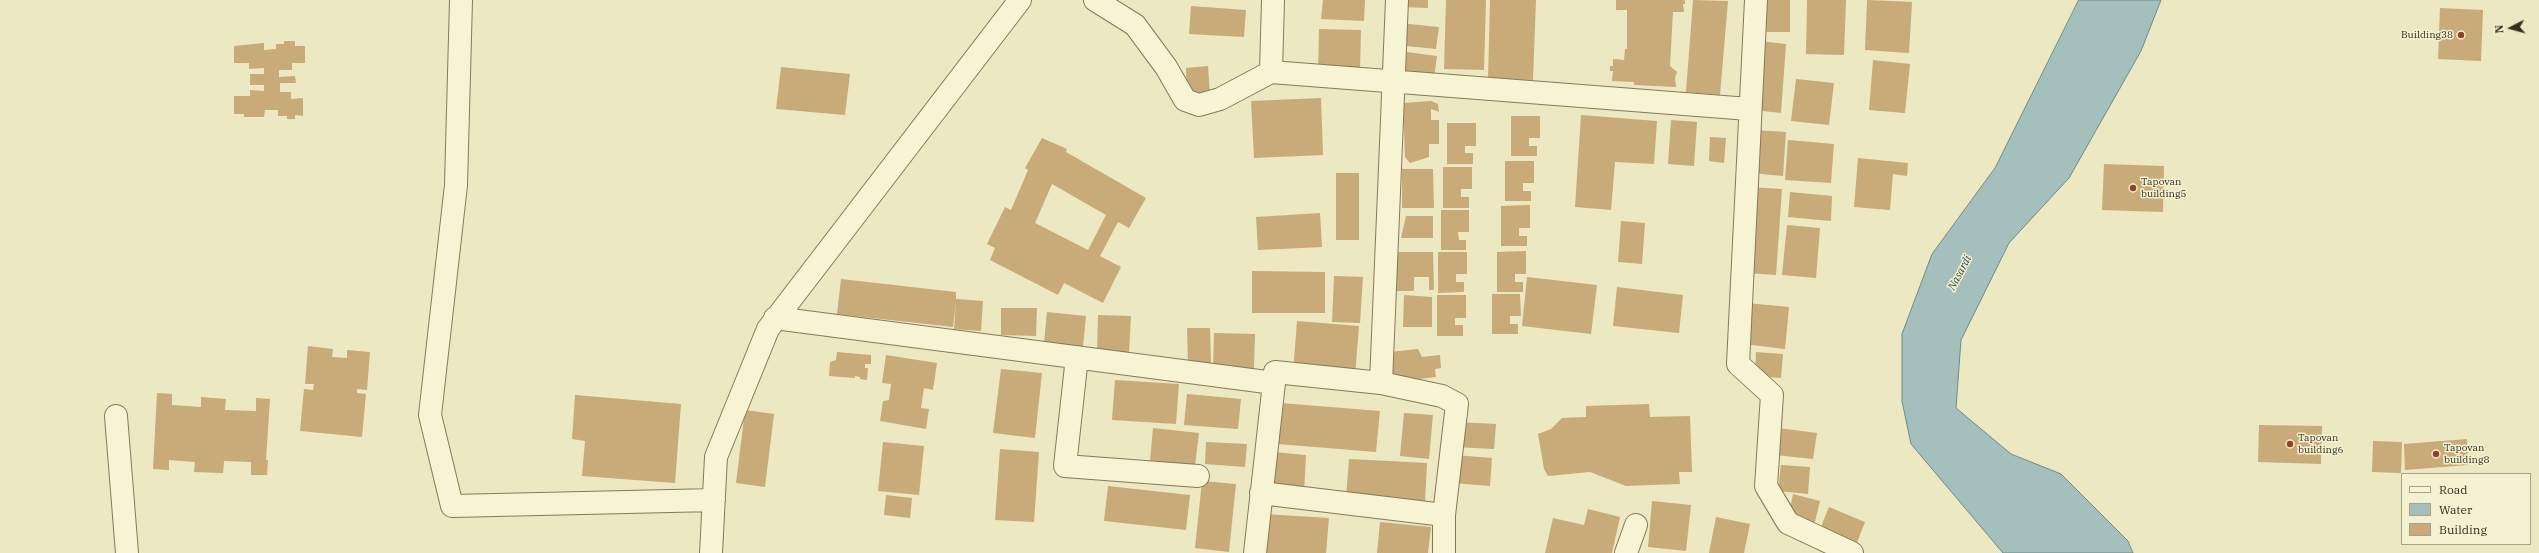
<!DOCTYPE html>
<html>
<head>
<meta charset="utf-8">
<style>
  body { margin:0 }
  #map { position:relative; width:2539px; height:553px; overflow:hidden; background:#ece8c1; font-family:"IBM Plex Serif",serif }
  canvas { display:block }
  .legend { position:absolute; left:2401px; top:473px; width:130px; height:72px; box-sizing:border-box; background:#f4f1d1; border:1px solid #a8a389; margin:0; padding:5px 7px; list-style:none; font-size:12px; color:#352e1d }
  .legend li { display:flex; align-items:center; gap:8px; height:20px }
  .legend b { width:20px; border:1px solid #a8a389 }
  .north { position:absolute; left:2491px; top:8px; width:40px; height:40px; -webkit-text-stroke:3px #f4f1d1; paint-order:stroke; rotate:264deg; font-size:11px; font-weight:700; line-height:16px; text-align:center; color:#352e1d }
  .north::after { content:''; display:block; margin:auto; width:14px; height:18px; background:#352e1d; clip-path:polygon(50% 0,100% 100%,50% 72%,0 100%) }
</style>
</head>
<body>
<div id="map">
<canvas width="2539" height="553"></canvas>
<ul class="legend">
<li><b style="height:5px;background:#f7f4d4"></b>Road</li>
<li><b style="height:11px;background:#a4bfbc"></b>Water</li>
<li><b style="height:11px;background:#c9aa79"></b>Building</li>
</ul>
<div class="north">N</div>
</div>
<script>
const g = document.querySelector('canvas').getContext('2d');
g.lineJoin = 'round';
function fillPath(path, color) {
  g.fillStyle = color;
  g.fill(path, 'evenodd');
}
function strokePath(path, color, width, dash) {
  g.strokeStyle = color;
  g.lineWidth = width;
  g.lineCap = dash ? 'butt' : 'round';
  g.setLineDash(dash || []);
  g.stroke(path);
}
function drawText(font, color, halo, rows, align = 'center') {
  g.font = font + ' "IBM Plex Serif",serif';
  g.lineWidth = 3;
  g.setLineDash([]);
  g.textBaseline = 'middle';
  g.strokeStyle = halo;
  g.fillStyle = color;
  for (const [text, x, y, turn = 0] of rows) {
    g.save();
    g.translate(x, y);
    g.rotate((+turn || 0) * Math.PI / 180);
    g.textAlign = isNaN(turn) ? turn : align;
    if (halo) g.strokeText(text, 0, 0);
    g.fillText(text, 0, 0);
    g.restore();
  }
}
const water = new Path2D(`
  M2079,0h82l-20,51 -72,127 -60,65 -48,97 -5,68 55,46 50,20 67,67 5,12h-130l-92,-109 -9,-43v-67l30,-80 63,-86z`);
fillPath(water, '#a4bfbc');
strokePath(water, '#6b8c8a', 1);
fillPath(new Path2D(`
  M1323,0h42l-1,21 -43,-2z
  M1401,0h27v8l-27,-1z
  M1446,0h40l-2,70 -40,-1z
  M1490,0h46l-3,80 -45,-1z
  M1616,0h69v4h-2l1,8h-11l-3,54 7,6 -2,6 1,9 -42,-2v-3l-22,-1 1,-10h-3v-5h3v-7l11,1 1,-11h2v-39h-11z
  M1693,0l35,1 -8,94 -34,-3z
  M1760,0h30v32h-30z
  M1807,0h39l-2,55 -38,-1z
  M1867,0l45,2 -3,51 -44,-3z
  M1191,6l55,4 -2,27 -55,-3z
  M2440,8l43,2 -2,51 -43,-2z
  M1399,23l40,4 -3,22 -39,-4z
  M1319,29l42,1 -1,42 -42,-1z
  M284,41h11v5h10v17h-13v7h-13v7l16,-1 1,7h-16v9h11v7l12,-1v18l-8,-1v4h-8v-3h-9v-6h-13l-1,7h-20v-3h-10v-18h16v-6l14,1v-6h-14v-11h14v-6l-15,1v-6h-15v-17l30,-3v7l12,-1v-5h8z
  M1759,41l27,3 -5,69 -27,-3z
  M1399,51l38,5 -3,22 -37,-5z
  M1873,60l37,4 -5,49 -36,-3z
  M1208,66l2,29 -23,1 -1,-28z
  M781,67l69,7 -5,41 -69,-6z
  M1796,79l38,4 -5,42 -38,-4z
  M1321,98l2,57 -69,3 -3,-57z
  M1431,101l7,3 1,8 -8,-3v11h8v24h-10v13l-19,6 -5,-6 -2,-54z
  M1581,115l76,6 -3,43 -39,-2 -4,48 -36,-3z
  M1511,116h29v22h-11v8h8v10h-26z
  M1671,120l26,2 -3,44 -26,-2z
  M1447,123h29v23h-11v7h8v11h-26z
  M1753,130l33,2 -3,44 -33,-3z
  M1710,137l16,1 -2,25 -15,-2z
  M1042,138l25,11 -1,3 80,46 -17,30 -11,-6 -18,34 21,11 -18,36 -39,-20 -6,12 -68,-35 5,-12 -8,-4 18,-37 6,3 17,-40 -3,-2zM1052,184l54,31 -18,35 -53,-27z
  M1788,140l46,4 -3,39 -46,-3z
  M1858,158l50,5 -1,13 -14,-2 -3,36 -36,-3z
  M1505,161h29v22h-11v8h8v10h-26z
  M2104,164l60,2 -1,46 -61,-2z
  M1443,167h29v22h-11v8h8v11h-26z
  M1402,169h31l1,39h-32z
  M1336,173h23v67h-23z
  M1751,187l31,2 -6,86 -30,-2z
  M1790,192l42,4 -1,25 -43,-4z
  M1530,205v23h-11v8h8v10h-26v-40z
  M1441,210h28v22h-11l1,8h7v10h-25z
  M1320,213l2,34 -64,3 -2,-33z
  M1406,216h27v22h-32z
  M1621,221l24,2 -3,41 -24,-2z
  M1787,225l33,3 -4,50 -34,-3z
  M1526,251v23h-11v8h8v10h-26v-40z
  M1394,252h39l1,38h-5v-13h-15v14h-20z
  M1438,252h29v22h-11v8h8v10l-26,1z
  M1252,271l73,1v41h-73z
  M1334,276l29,1 -3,46 -28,-1z
  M1527,277l70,8 -6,49 -69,-8z
  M841,279l115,13v7l27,2 -2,30 -27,-2 2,-28 -3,26 -116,-13z
  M1617,287l66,8 -4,38 -66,-7z
  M1492,294h28l1,22h-11v8h8v10h-26z
  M1404,295l28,2v30h-29z
  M1437,295h29v23h-11v7h8v11h-26z
  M1747,303l42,4 -4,42 -42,-5z
  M1001,308h36l-1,28 -35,-1z
  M1047,312l39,4 -3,31 -39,-4z
  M1098,315l33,1 -2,37 -32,-1z
  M1297,321l62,5 -4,50 -62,-4z
  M1187,328h23l1,35 -23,1z
  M1214,333l41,1 -1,34 -41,-1z
  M308,346l25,3 -1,8 15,1v-8l23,2 -3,38 -10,-1v4l9,1 -4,43 -62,-6 4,-42 9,1 1,-6h-9z
  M1418,349l4,8 18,-2 1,13 -6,1 1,8 -43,5 -3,-30z
  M837,352l34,3v9h-6v4h3l-1,12 -7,-1v-2l-5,-1v2l-26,-2 1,-14 6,-2z
  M1756,352l27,2 -2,24 -26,-2z
  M886,355l51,8 -4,27 -9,-2 -3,20 8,1 -3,20 -46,-8 3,-20 6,-1 2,-16 -9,-1z
  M1001,369l41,4 -7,65 -42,-5z
  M1115,380l64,4 -3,40 -64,-4z
  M157,393l15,1v11l29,2v-10l25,2 -1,11 31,1v-13l14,1 -4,61h2l-1,15h-16v-13l-27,-1 -1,12 -29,-1 1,-10 -26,-2v10l-16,-1z
  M1187,394l54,5 -3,30 -54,-4z
  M575,395l106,9 -6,79 -93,-7 3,-35 -13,-2z
  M1281,403l99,8 -4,41 -98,-8z
  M1649,404l1,13 40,-1 2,56h-13l1,12 -54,2 -36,-14 -42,4 -4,-7 -6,-35 13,-5 11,-11 24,-1v-11z
  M745,410l29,4 -9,73 -29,-4z
  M1404,413l29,2 -4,44 -29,-3z
  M1456,422l40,2 -2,25 -39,-2z
  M2259,425l63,1 -1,38 -63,-2z
  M1153,428l46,5 -4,33 -45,-5z
  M1778,428l39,5 -4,26 -38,-4z
  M2467,439l1,26 -63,5 -1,-26z
  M2373,441l29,1 -1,31 -29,-1z
  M883,442l41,4 -5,49 -41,-4z
  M1206,442l41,2 -2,23 -40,-3z
  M1000,449l39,3 -5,70 -39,-2z
  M1274,452l32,3 -2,38 -32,-2z
  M1455,455l37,3 -2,28 -37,-3z
  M1349,459l78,4 -2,40 -79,-4z
  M1781,465l29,2 -2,27 -30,-3z
  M1202,481l34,3 -7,68 -34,-4z
  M1108,486l82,9 -4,35 -82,-9z
  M1793,494l27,7 -6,25 -26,-6z
  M886,495l26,3 -2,20 -26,-3z
  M1652,501l39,4 -5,46 -38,-4z
  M1829,507l36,15 -10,26 -37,-14z
  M1588,509l32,8 -8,36h-67l8,-35 31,7z
  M1264,514l65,4 -3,35h-65z
  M1716,517l34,7 -6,29h-35z
  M1380,522l51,5 -3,26h-51z`), '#c9aa79');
const minor = new Path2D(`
  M461,0l-5,185 -26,230 22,91 262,-6
  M1095,0l40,25 31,42 19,33 14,5 21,-6 51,-27
  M1273,0l-2,72 478,37
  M1756,0l-18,364 34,31 -6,91 22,37 64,30
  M775,318l499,65 -19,170
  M1077,357l-12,109 133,10
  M1274,383l1,-11 106,11 16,-383
  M1381,383l61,13 15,8 -13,111v38
  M116,416l11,137
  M1261,493l183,22
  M711,553l5,-96 52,-128 252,-329
  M1626,553l10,-28`);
strokePath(minor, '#85795a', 24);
strokePath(minor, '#f7f4d4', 22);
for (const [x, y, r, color] of [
  [2461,35,4,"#923f2c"],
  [2133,188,4,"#923f2c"],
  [2290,444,4,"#923f2c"],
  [2436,454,4,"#923f2c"]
]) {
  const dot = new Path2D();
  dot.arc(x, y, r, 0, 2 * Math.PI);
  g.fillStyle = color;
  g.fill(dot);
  strokePath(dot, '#f4f1d1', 1.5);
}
drawText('10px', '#352e1d', '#f4f1d1', [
  ["Building38",2453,35,"right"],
  ["Tapovan",2141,182],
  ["building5",2141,194],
  ["Tapovan",2298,438],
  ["building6",2298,450],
  ["Tapovan",2444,448],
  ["building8",2444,460]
], 'left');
drawText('italic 11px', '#2d4f54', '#f4f1d1', [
  ["Nasardi",1960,273,-62]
]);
</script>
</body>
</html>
